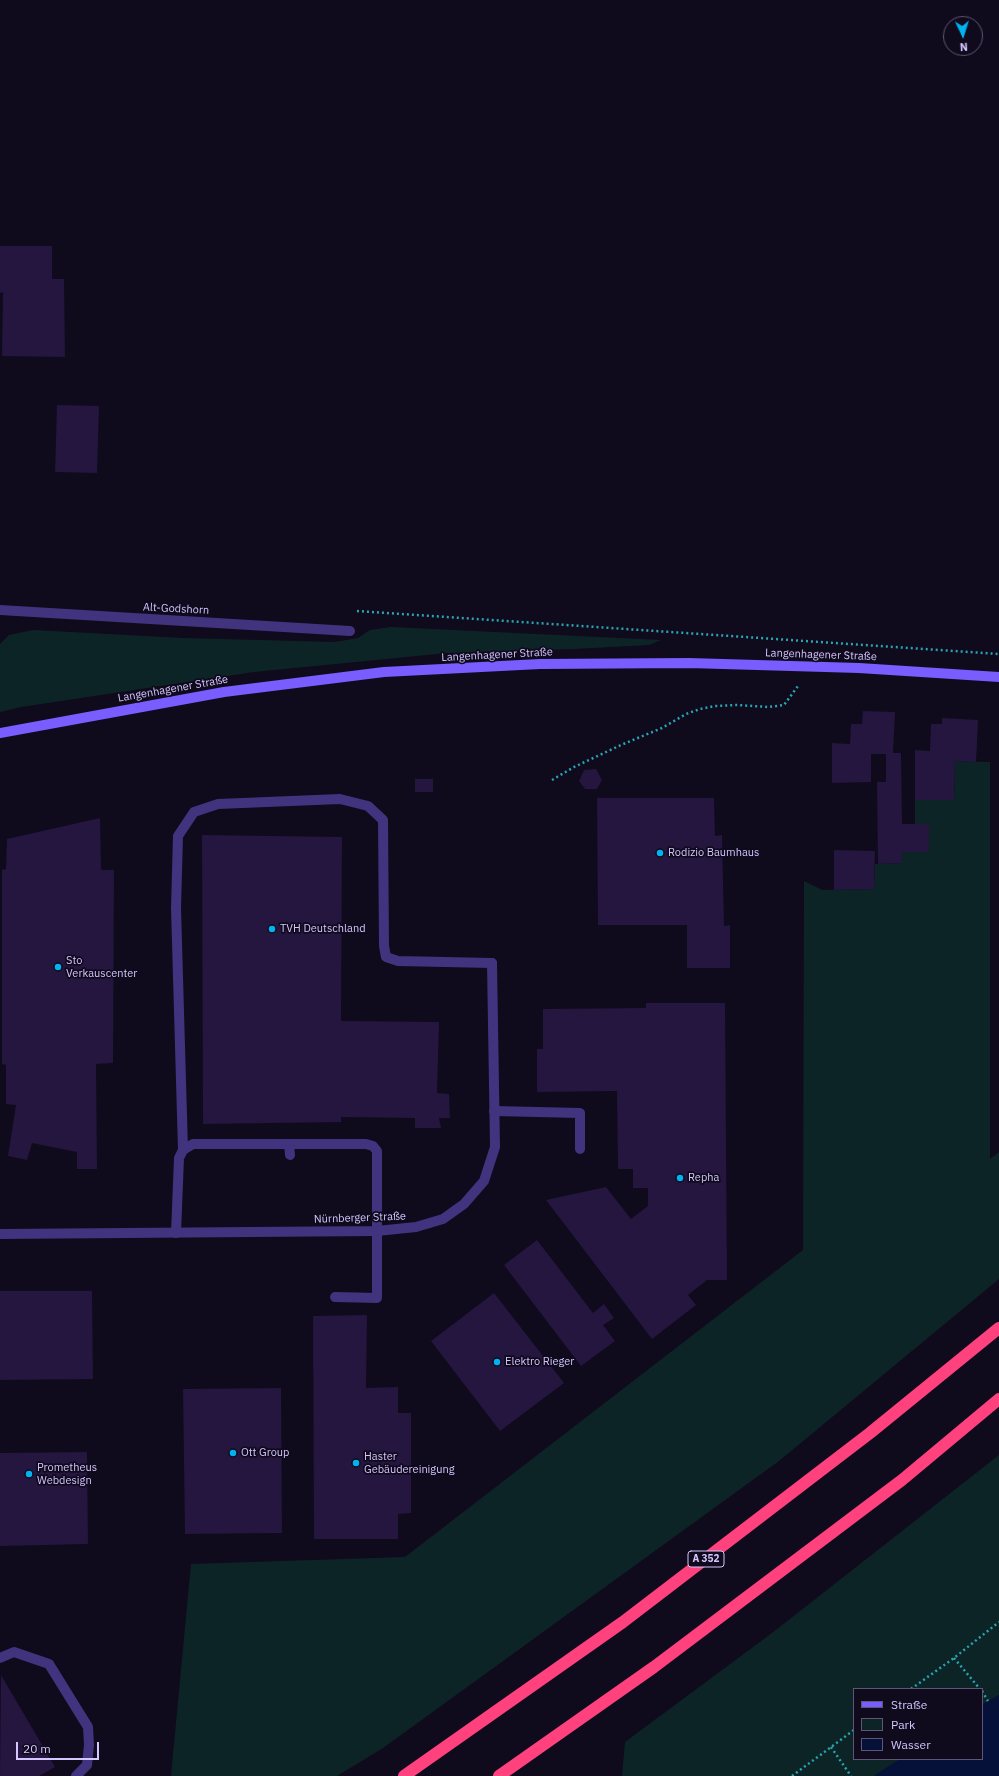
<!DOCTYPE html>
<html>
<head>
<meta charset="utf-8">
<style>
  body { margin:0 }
  #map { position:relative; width:999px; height:1776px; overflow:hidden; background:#100a1d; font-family:"IBM Plex Sans",sans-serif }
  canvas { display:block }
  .legend { position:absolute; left:853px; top:1688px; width:130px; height:72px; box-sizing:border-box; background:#100a1d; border:1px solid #5f5577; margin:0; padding:5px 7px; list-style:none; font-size:12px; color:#d5c6ff }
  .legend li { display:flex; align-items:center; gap:8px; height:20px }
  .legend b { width:20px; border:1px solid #5f5577 }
  .north { position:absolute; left:943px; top:16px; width:40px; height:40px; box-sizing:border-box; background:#100a1d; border:1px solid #5f5577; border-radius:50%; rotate:176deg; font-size:11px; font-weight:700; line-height:16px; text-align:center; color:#d5c6ff }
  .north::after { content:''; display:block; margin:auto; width:14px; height:18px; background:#00b3f1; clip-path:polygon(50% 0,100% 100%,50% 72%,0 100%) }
  .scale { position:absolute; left:16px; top:1742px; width:83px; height:18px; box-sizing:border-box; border:2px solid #d5c6ff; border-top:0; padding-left:5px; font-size:12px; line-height:14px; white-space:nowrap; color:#d5c6ff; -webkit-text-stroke:3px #100a1d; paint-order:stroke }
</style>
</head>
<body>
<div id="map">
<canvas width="999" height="1776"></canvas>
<ul class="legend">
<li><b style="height:5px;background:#7a5dff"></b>Straße</li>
<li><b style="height:11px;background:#0d2427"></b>Park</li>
<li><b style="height:11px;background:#06113a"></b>Wasser</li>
</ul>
<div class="north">N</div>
<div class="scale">20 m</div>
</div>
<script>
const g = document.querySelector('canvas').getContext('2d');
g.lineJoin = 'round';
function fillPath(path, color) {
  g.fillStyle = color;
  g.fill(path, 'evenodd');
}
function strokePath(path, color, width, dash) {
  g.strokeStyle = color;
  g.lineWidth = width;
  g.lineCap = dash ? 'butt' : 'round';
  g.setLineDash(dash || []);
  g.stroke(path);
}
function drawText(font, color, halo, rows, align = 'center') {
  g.font = font + ' "IBM Plex Sans",sans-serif';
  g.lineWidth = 3.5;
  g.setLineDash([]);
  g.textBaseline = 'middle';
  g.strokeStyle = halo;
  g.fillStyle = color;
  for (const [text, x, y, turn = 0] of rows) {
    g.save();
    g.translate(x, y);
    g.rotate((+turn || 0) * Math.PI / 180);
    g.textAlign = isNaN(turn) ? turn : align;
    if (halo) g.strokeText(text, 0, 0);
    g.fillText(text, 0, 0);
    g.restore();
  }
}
fillPath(new Path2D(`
  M391,627l270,13 -12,5 -75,4 -127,4 -193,19 -233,35 -21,5v-68l9,-9 24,-5 150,8 152,4 23,-4 12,-8z
  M955,761l35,1v397l9,-7v127l-220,182 -396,287 -46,28h-166l20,-212 214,-7 398,-307 1,-369 18,9 52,-1 1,-25 27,-1v-11l27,-1 -14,-27v-24h39z
  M999,1455v240l-17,10v-16h-128v70h46l-26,17h-252l3,-34 147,-109z`), '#0d2427');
fillPath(new Path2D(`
  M999,1695v81h-125l26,-17h82v-54z`), '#06113a');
fillPath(new Path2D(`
  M0,246h52v33h12l1,78 -63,-1 1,-64 -3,1z
  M57,405l42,1 -2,67 -42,-1z
  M863,711l32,1 -2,41h8l1,71h27v28h-27v11l-24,1 -1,-82h9v-28h-15v28l-39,1v-40l18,1 1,-20h11z
  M942,718l36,2 -2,42 -21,-1 -1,39h-39v-50l15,1 1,-27h11z
  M596,769l6,11 -5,9h-12l-6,-8 5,-11z
  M415,779h18v13h-18z
  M597,798h117l1,38 7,-1 2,91 6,-1v43h-43v-43h-89z
  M100,818l1,52h13l-1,193 -17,1 1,105h-20v-17l-45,-9 -5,17 -19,-4 8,-51 -10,-1v-39l-4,-1v-194l4,-1 1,-30z
  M202,835l140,2 -1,184 98,1 -2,71 12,1 1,24h-11l2,10h-26v-10l-74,-1v5l-138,2z
  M834,850l41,1 -1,38 -40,1z
  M646,1003h79l2,277h-20l-19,15 8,10 -44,34 -106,-139 60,-13 25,32 17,-13v-18h-15v-19h-15l-1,-78 -80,1v-43h6v-40l103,-1z
  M537,1240l56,73 11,-9 10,14 -11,7 12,16 -34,25 -77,-101z
  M0,1291h92l1,88 -93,1z
  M494,1293l70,90 -64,48 -69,-90z
  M367,1315l-1,73 32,-1v26h13v100l-13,1v25h-84l-1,-223z
  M281,1388l1,145 -97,1 -2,-145z
  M87,1452l1,92 -88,2v-93z
  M1,1675l54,92 -16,9h-39z`), '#24163e');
strokePath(new Path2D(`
  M357,611l642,43
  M552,780l22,-13 47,-22 41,-17 24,-14 14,-5 15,-3 22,-1 32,2 8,-1 7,-1 14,-19
  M954,1658l26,31
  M911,1689l43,-31 45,-36
  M982,1691l6,10
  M831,1747l20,29
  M792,1776l62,-46`), '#27a5b2', 2.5, [2, 3]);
strokePath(new Path2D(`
  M494,1111l86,2v36
  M289,1144l1,11
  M183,1150l-7,-242 2,-72 16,-24 24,-8 122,-5 28,7 15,14 1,126 2,11 12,4 94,2
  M176,1233l3,-75 4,-8 10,-6h173l7,2 4,5v147l-42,-1
  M0,1658l14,-6 35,12 39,63 1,18 -2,20 -11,11`), '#42337e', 10);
strokePath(new Path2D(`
  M0,610l350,21
  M0,1234l377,-3 39,-4 27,-8 21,-15 20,-23 11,-34 -3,-184`), '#42337e', 10);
strokePath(new Path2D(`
  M0,733l224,-41 160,-20 156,-8 149,-1 170,5 140,9`), '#7a5dff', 10);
strokePath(new Path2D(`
  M404,1776l219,-154 247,-189 129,-105
  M499,1776l155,-109 248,-187 97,-81`), '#ff417e', 12);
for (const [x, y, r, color] of [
  [660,853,4,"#00b3f1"],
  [272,929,4,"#00b3f1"],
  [58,967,4,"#00b3f1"],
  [680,1178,4,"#00b3f1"],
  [497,1362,4,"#00b3f1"],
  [233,1453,4,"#00b3f1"],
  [356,1463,4,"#00b3f1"],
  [29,1474,4,"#00b3f1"]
]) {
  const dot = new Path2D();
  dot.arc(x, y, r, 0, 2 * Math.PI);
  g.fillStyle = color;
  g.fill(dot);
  strokePath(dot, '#100a1d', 1.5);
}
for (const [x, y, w] of [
  [706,1559,36]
]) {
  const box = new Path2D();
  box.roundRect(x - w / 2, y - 8, w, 16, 3);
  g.fillStyle = '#100a1d';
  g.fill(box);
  strokePath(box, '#d5c6ff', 1);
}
drawText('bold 10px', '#d5c6ff', null, [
  ["A 352",706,1559]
]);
drawText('11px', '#d5c6ff', '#100a1d', [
  ["Alt-Godshorn",176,609,3],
  ["Langenhagener Straße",497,655,-3],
  ["Langenhagener Straße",821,655,2],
  ["Langenhagener Straße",173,689,-10],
  ["Nürnberger Straße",360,1218,-2]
]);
drawText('11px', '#d5c6ff', '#100a1d', [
  ["Rodizio Baumhaus",668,853],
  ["TVH Deutschland",280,929],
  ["Sto",66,961],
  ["Verkauscenter",66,974],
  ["Repha",688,1178],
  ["Elektro Rieger",505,1362],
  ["Ott Group",241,1453],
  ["Haster",364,1457],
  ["Gebäudereinigung",364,1470],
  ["Prometheus",37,1468],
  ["Webdesign",37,1481]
], 'left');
</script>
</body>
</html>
